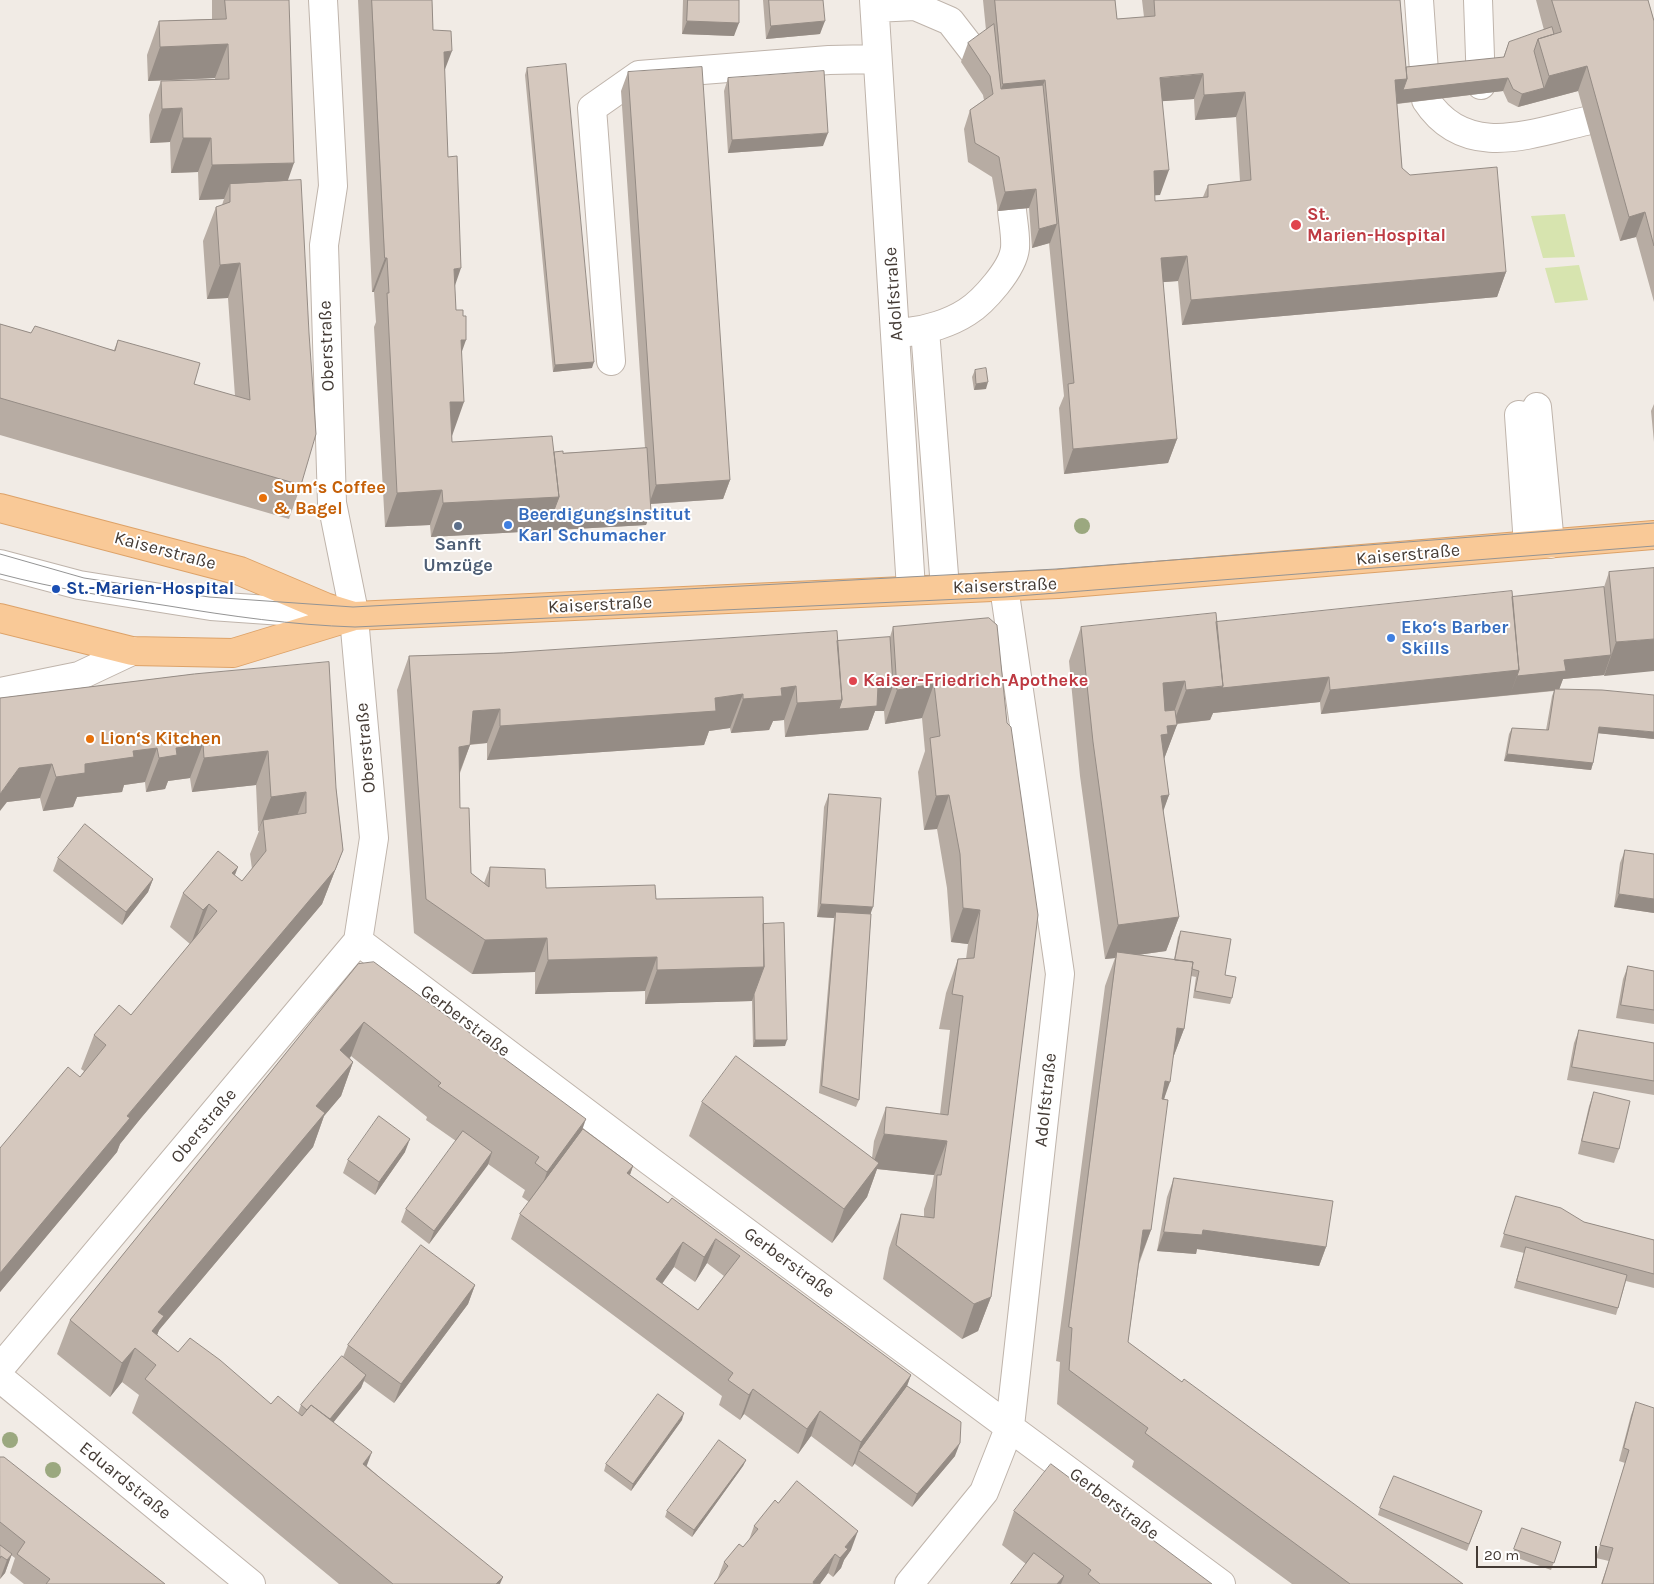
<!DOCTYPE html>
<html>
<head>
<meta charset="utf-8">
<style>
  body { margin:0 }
  #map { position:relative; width:1654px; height:1584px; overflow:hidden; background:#f1ebe5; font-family:Karla,sans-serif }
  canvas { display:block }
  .scale { position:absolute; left:1476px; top:1546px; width:121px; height:22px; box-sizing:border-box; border:2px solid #443b35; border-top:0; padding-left:6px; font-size:15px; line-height:18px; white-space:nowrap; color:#443b35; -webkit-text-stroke:4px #fff; paint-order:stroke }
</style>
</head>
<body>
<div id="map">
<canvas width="1654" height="1584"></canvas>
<div class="scale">20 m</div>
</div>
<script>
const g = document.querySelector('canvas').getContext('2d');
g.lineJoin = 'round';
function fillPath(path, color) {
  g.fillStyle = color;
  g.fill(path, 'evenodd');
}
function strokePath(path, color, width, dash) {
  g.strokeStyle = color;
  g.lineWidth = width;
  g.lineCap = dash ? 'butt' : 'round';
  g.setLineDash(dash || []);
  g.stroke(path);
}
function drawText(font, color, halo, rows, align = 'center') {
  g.font = font + ' Karla,sans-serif';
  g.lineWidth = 4;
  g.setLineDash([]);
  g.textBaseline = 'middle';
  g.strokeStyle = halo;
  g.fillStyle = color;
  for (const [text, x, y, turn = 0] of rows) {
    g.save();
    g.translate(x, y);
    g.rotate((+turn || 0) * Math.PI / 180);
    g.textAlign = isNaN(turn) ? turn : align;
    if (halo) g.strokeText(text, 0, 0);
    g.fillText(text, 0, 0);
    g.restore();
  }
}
fillPath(new Path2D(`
  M1565,214l10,43 -32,1 -12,-42z
  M1579,265l9,35 -33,3 -10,-35z`), '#d7e4af');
const minor = new Path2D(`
  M874,0l37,589
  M1419,0l7,100c39,60 104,34 160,21
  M1478,0l3,85
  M875,8l40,-2 35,15 24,31
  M925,330l20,258
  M908,332c19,-2 42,-9 59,-20 16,-10 46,-43 48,-64 1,-12 -2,-26 -3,-38
  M611,361l-19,-253 47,-33 190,-15 48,-1
  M1537,407l13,137
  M1519,415l9,130
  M0,564l79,21 132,21 129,9
  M0,692l79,-16 53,-25
  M358,941l292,220 571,423
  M0,1368l358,-427 16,-103 -21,-231 -21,-104 -8,-258 9,-59 -10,-186
  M0,1378l251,206
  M909,1584l75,-92 26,-66 50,-452 -56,-387`);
const major = new Path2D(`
  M0,508l240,63 85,36 29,9
  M0,618l132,33 101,2 121,-37 704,-32 596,-49`);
strokePath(minor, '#bfb4ab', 30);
strokePath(major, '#dda268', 30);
strokePath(minor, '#fff', 28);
strokePath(major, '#f9c997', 28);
strokePath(new Path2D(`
  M0,554l84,24 125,19 144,10 703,-38 598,-46
  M0,574c57,15 110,23 169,32 61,10 123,19 186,21l650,-30 649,-51`), '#949494', 1);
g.fillStyle = '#9ba87f';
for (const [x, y] of [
  [1082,526],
  [10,1440],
  [53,1470]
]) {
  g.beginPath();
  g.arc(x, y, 8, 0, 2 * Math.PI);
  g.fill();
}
fillPath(new Path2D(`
  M212,0h77l-1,180 13,305 -12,34 -289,-84v-111l31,9 83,17 4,-10 76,44 41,12 -7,-98 -21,1 -4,-58 13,-34 6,-2 2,-6 -25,1 -1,-28 -27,1 -1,-31 -20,1 -1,-28 12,-34 54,-2v-1l-67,3 -1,-26 12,-34 53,-2z
  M358,0h74l1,30 11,41 4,86 8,153 6,42 -10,83v7l111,11 82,-5 -24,-357 7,-19 102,408 -7,19 -73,5 -4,21 -215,12 -1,-12 -45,2 -11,-200 2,-5 -2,-30h-2z
  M683,0h56l-5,36 -52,-2z
  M763,0h60l-3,34 -54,5z
  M983,0h132l2,19 27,-2 -2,-17h258l6,67 97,-9 6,-16 35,-12 -8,-30h112l6,21v281l-18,-65 -16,4 -42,-150 -60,16 -10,-5 -5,-11 -106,13 5,64 104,104 -9,25 -315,28 -4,-44 -15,1 14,157 -9,24 -104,11 -5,-66 5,-12 -15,-153 -17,5 -3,-40 -31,3 -6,-34 -24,-15 -4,-33 6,-19 14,-10 -1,-5 -22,-33 7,-19 18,-13zM1194,99l1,21 41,-3 4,64 -32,4 -5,12 -48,4v-6h5l3,-94z
  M527,68l65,300 -39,4 -28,-297z
  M728,78l95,68 -95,7 -4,-62z
  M975,370l11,19 -12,1 -2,-13z
  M1654,404v38l-3,-31z
  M1654,568l-50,108v-1l-41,4 -4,10 95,50 -56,-6 -5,30 -2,7 -87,-9 5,-27 3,-6 34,2 6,-34 2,-5 -233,23 -1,-12 -107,11 -3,7 -33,4 -13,35 5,36 -6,15 16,107 -13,34 -29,4 37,5 4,-23 3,-6 44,44 7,23 -2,6 -37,-6 3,-21 -5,-1 -7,53 -11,29 -9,42 -13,130 -12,34 -11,78 54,40 281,202h-171l-160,-117 2,-6 -77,-57 3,-42 -4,-1 49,-375 10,-28 -10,1 -25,-183 -11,-115 12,-34 135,-5 296,-25 92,-10 5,-15z
  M989,618l2,679 -13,34 -16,8 -79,-60 6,-31 12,-34 23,3v-8l8,-23 2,-11 -57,-6 -10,28 -35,46 -143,-107 13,-34 170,56 2,-17 12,-34 54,7 10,-84 -11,-1 7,-36 12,-34h8l2,-15 -17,-2 -4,-54 -10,-59 -13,1 -6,-58 7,-21 -3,-33 -37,6 -1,-13h-9l-7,19 -83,7 -1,-17 -11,1 -4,9 -38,3 -1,-5 -21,3 -5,14 -217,15v-17l-17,2 -10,28v35l11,65 13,10 6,-16 56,21 110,11 107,25 22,122 -32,1 -1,-46 -107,3v-13l-110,3v-22l-63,2 -58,-41 -17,-243 12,-34 428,-15 53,-4 3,-10z
  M194,674l142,114 7,62 -21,54 -181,214 -21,26 -3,8 -117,140v-144l80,-71 4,-6 -3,-2 13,-34 37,-20 59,-71 -20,-17 13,-34 51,-17 8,5 10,-12 -2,-15 9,-23h-1l-2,-46 -64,7 -2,-14 -22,3 -3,8 -19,3 -1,-10 -21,3 -2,7 -45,5 -4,10 -30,4 -3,-13 -33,4 -7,-104z
  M829,794l42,120 -12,186 -3,7 -37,-14 15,-175 -17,-1 7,-110z
  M1625,850l29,4v59l-40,-6 6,-44z
  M58,858l95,21 -5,13 -26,33 -69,-54z
  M358,964l275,202 -3,9 38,28 243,172 -4,11 48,70 -43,51 -57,-43v-1l-3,4 -41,-31 -13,18 -54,-40 -4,6 -21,-15 3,-9 -211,-157 9,-25 9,-12 -7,-5 3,-7 -37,-26 -59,80 -28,-22 5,-13 50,-68 -30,-21 1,-3 -76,-61 -1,2 3,4 -12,34 -17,20 -11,31 -154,183 -2,5 21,17 93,52 27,9 3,-8 42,-48 5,-12 127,-60 -7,19 -74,99 -30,-22 -3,7 -28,34 34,44 133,118h-161l-207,-171 7,-18 -17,-13 -12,15 -53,-43 13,-34zM707,1263l17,13 -26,34 -36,-26 12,-17 21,15z
  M1628,966l26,5v53l-38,-6 7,-39z
  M1579,1030l75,13v52l-87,-15 7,-37z
  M1594,1092l25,57 -5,14 -36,-9 11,-48z
  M405,1152l-30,43 -32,-22 5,-13z
  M1174,1178l152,69 -7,19 -122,-17 -1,5 -39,-3 10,-54z
  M1516,1196l68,26 70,18v48l-28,-7 -10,34 -102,-27 10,-35 -24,-6z
  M1636,1402l18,182h-53l8,-23 -13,-3 29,-95 -6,-2 12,-46z
  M682,1420l-51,71 -27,-20 2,-7z
  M0,1457l165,127h-141l-14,-11 5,-15 -4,-3 -6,18 -5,6z
  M746,1460l-3,6 -51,71 -27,-20 2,-6z
  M778,1503l73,47 -7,10 -3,8 -8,9 -5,-4 -8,11h-106l3,-4 7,-18 19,-15 6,-7 5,-14z
  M1380,1508l102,3 -15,40 -89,-36z
  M1014,1511l198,73h-201l15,-20 -24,-19z
  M1522,1528l39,14 -10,28 -39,-14z`), '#b7aca3');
fillPath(new Path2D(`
  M687,21l52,2 -5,13 -52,-2z
  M825,21l-5,13 -54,5 5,-13z
  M228,44l-13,34 -67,3 12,-34z
  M452,51l-13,34 5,-33z
  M1587,66l-9,25 -60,16 4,-13 22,-6 5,-12z
  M1203,74l-9,25 -43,3 9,-24z
  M1508,78l-5,13 -117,14 9,-25 12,-1z
  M1045,80l-9,24 -42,5 9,-25z
  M1245,92l-9,25 -41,3 9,-25z
  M182,108l-12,34 -20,1 12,-34z
  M828,133l-5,13 -95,7 4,-13z
  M183,138h28l-13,34 -27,1z
  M294,163l-12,34 -52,-13 -6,15 -25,1 13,-35z
  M1169,170l-9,25 -16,1 10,-25z
  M1036,189l-7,19 -31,3 7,-19z
  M1645,212l-9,25 -16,4 9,-24z
  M1057,224l-7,19 -18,5 7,-19z
  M1187,256l-9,25 -26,2 9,-25z
  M385,258h2l-13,34h-2z
  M240,263l-12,35 -21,1 13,-34z
  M461,268l-12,35 5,-34z
  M1506,272l-9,25 -315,28 9,-25z
  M461,340h5l-12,34z
  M594,362l-2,6 -39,4 2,-7z
  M988,382l-2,7 -12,1 2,-6z
  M450,402h14l-12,34z
  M1177,439l-9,24 -104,11 9,-25z
  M730,480l-7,19 -74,5 7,-19z
  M442,490l-12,35 -45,2 12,-34z
  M559,497l92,15 -5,13 -215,12 12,-34z
  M1654,639v32l-50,5 12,-34z
  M1611,655l-7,20 -41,4 -4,11 -49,5 7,-19 47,-16z
  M1519,670l-9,25 -189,19 9,-24z
  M1329,677l-9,25 -107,11 -3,7 -37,4 13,-34z
  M1185,681l-12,34 -23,2 13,-34z
  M934,684l-12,34 -37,6 12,-34z
  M796,686l-12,34 -11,1 -4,9 -38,3 12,-34 38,-11z
  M878,686h15l-9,25h-9l-7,19 -83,7 12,-34z
  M743,694l-13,34 -21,3 -5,14 -217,15 13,-34 215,-28z
  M500,709l-13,34 -26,2 12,-34z
  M1177,725l-13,34 -3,-24 6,-9z
  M1599,727l55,5v7l-58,-6z
  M203,744l-13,34 -22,3 -3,8 -19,3 13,-34 17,-10z
  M470,745l-13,34 2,-32z
  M157,748l-12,34 -21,3 -2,7 -45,5 -4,10 -30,4 13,-34 29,-13 48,-13z
  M268,751l-12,34 -64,7 12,-34z
  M1507,754l86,9 -2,7 -87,-9z
  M52,764l-12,34 -33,4 -7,9v-17l19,-26z
  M306,792l-13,34 -30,-6 -5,11 13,-34z
  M949,795l-12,34 -13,1 12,-34z
  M1169,795l-12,34 4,-33z
  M343,850l-21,54 -181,214 -21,26 -3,8 -117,140v-19z
  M238,867l-13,34 7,-28z
  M153,879l-5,13 -26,33 4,-13z
  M1619,894l35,5v14l-40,-6z
  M209,904l-13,34 -5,6 12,-34z
  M821,904l52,3 -5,14 -32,-9 -2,6 -17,-1z
  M963,908l17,2 -12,34 -17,-2z
  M1179,917l-13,34 -50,7 1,-6 -2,6 -10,1 13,-34z
  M547,938l-12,34 -63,2 13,-34z
  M657,957l-12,34 -110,3 13,-34z
  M764,967l-12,34 -107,3 12,-34z
  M364,1022l-13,34 -24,28 13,-34z
  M1177,1028l7,1 -13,34z
  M755,1040h32l-2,6 -32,1z
  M353,1062l-12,34 -17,20 -11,31 -154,183 -8,21 -8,4 15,-43 158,-206z
  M1165,1081l5,1 -12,34z
  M586,1119l-12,34 -39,53 12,-34z
  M884,1134l63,7 -13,34 -57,-6 -10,28 -35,46 12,-34 27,-40z
  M410,1139l-5,13 -30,43 4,-13z
  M492,1152l-4,13 -59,79 5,-13z
  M633,1166l-9,25 3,-18z
  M1143,1230h8l-13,34z
  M1203,1230l123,17 -7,19 -122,-17 -1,5 -39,-3 7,-19z
  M716,1239l-9,24 -12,19 9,-25z
  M683,1242l-9,25 -27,37 9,-25z
  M475,1285l-7,19 -74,99 7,-19z
  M991,1297l-13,34 -16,8 12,-35z
  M135,1348l-13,34 -12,15 12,-34z
  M366,1375l-5,13 -40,50 4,-13z
  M911,1375l-9,24 -43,52 -4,12 -3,4 9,-25z
  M753,1389l-9,25 -4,6 9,-25z
  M820,1411l-9,25 -13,18 9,-25z
  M684,1413l-2,7 -51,71 2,-7z
  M960,1443l-5,13 -43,51 5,-13z
  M372,1452l-13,34 4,-22z
  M746,1460l-3,6 -51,71 2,-7z
  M858,1531l-7,19 -7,10 -3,8 -8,9 7,-19 5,-11z
  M12,1554l-7,19 -5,6 7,-19z
  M835,1554l-7,19 -8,11h-8z
  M1064,1576l-3,8h-4z
  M503,1577l-3,7h-4z`), '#958c85');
const building = new Path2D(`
  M225,0h64l5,163 -82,2 -1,-27h-28l-1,-30 -20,1 -1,-28 68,-2 -1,-35 -68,3 -1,-26 67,-2z
  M372,0h60l1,30 18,1 1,20 -8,1 4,105 9,-1 4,112 -7,1 2,41h7v6h3v24h-5l3,62h-14l2,40 100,-6 7,61 -116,6 -1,-13 -45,3 -10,-200h2l-2,-35h-2z
  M688,0h51v23l-52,-2z
  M769,0h54l2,21 -54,5z
  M995,0h120l2,19 38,-3 -1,-16h246l7,79 -12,1 7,88 8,7 87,-8 9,105 -315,28 -4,-44 -26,2 16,181 -104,10 -5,-65 6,-1 -29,-303 -42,4zM1203,74l1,21 41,-3 6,88 -43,5v12l-53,4 -1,-30 15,-1 -9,-92z
  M1552,0h96l6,21v225l-9,-34 -16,5 -42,-151 -38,10 -11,-37 23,-7z
  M994,24l7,65 42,-4 14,139 -18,5 -3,-40 -31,3 -6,-35 -24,-14 -5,-33 23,-16 -3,-18 -22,-33z
  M1552,27l2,7 -16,5 -4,12 10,37 -22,6 -9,-5 -5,-11 -105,12 4,-11 -1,-12 98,-10 5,-15z
  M566,64l28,298 -39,3 -28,-297z
  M702,67l28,413 -74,5 -28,-413z
  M824,71l4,62 -96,7 -4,-62z
  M301,180l8,153 7,101 -15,51 -301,-87v-74l31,9 4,-7 80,25 3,-11 82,23 -6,21 56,16 -10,-137 -20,2 -4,-58 14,-5v-18z
  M986,368l2,14 -12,2 -1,-14z
  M647,448l4,64 -100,6 8,-21 -5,-45 9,-1v2z
  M1654,568v71l-38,3 -7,-70z
  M1604,587l7,68 -47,5 2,11 -49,5 2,-6 -7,-73z
  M1512,591l7,79 -189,20 -1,-13 -107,11 1,-2 -7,-64z
  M1216,613l7,73 -37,4 -1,-9 -22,2 2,28 10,-1 2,15 -10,1 1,8 -7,1 8,60 -8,1 18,121 -61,8 -25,-183 -12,-115z
  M989,618l8,7 10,98 4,4 27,188 -47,382 -17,7 -78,-59 5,-31 33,4 3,-43h4l6,-34 -63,-7 2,-27 62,8 15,-119 -11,-2 6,-35 16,-1 6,-48 -17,-2 -3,-54 -11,-59 -13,1 -6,-58 10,-2 -6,-52 -37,6 -4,-63z
  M837,631l5,69 -45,3 -1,-17 -15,2 1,8 -39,3v-5l-28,4 1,13 -216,15v-17l-27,2 -3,34 -11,2 1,61h9l2,65 18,14 1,-20 55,2 1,19 109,-3 1,14 107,-2 1,70 -107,3v-13l-109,3 -1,-22 -62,2 -59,-41 -17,-243 94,-3z
  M890,637l3,49h-15l-1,20 -38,3 3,-9 -5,-59z
  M329,662l7,126 7,62 -8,20 -181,214 -27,32 3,2 -130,155v-125l68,-81 12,10 26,-32 -12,-10 25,-30 12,10 86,-104 -8,-7 -6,6 -20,-17 35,-42 20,16 -6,6 10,8 24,-30 -3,-31 43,-7v-21l-35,5 -3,-46 -64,7 -1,-14 -27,4 1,7 -18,3 -2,-10 -24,3 1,6 -49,7v9l-29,4 -4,-13 -33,4 -19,26v-96l194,-24z
  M1555,689l47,1 52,5v37l-55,-5 -6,36 -86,-9 5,-26 36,2z
  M829,794l52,4 -8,109 -52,-3z
  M85,824l68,55 -27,33 -68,-54z
  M1625,850l29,4v45l-35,-5z
  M836,912l35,2 -12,186 -37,-14z
  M784,923l3,117h-32l-1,-46 10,-27 -1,-43z
  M1181,931l50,8 -6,36 11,2 -4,21 -37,-7 4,-20 -7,-2 1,-7 -18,-2z
  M1117,952l76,10 -9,67 -7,-1 -7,54 -5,-1 -3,18 6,1 -17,130h-8l-15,112 54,40 2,-3 279,205h-113l-205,-151 3,-5 -79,-58 3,-42 -3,-1z
  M374,962l212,157 -39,53 -12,-9 4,-6 -101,-71 3,-3 -77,-61 -24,28 13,12 -37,44 9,7 -167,199 6,4 -12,15 26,21 12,-14 30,22 51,44 7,-8 24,20 9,-11 61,47 -9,12 140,113 -7,7h-103l-248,-205 11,-14 -21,-17 -13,15 -52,-43 288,-356z
  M1628,966l26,5v39l-33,-5z
  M1579,1030l75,13v38l-82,-14z
  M736,1056l143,107 -35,46 -142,-107z
  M1594,1092l36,9 -11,48 -37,-8z
  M379,1116l31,23 -31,43 -31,-22z
  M583,1129l50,37 -6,7 41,30 4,-5 239,177 -50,67 -41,-31 -13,18 -54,-40 -4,6 -21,-15 5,-7 -213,-159zM716,1239l24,17 -42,54 -42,-31 27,-37 21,15z
  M463,1131l29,21 -58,79 -28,-22z
  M1174,1178l159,23 -7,46 -123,-17 -1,5 -38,-3z
  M1516,1196l45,12 23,14 70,18v34l-150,-40z
  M421,1245l54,40 -74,99 -53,-39z
  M1526,1247l101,28 -9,33 -101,-27z
  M342,1356l24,19 -36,44 -19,-14 -4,5 -6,-5z
  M907,1386l54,36 -1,21 -43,51 -58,-43z
  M658,1394l26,19 -51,71 -27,-20z
  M1636,1402l18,6v176h-52l11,-36 -13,-3 29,-95 -5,-2z
  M719,1440l27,20 -52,70 -27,-19z
  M0,1457h4l161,127h-119l4,-5 -33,-25 8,-12 -25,-20z
  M1051,1464l161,120h-112l-12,-10 3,-4 -77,-59z
  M1394,1476l88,35 -13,33 -89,-36z
  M797,1481l61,50 -13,16 3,2 -8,9 -5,-4 -22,28 1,2h-100l14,-18 -4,-4 15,-18 4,3 15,-18 -4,-3 21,-26 3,3z
  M1522,1528l39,14 -7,21 -40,-14z
  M0,1545l12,9 -5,6 -6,-4 -1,2z
  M1034,1553l30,23 -7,8h-46z`);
fillPath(building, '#d5c8be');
strokePath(building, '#958c85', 1);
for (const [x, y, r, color] of [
  [1296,225,6,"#e0444e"],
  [263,498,5,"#e8710a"],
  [508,525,5,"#3f7fe0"],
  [458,526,5,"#5c6f8a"],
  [56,589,5,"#1a4fb4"],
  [1391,638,5,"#3f7fe0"],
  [853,681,5,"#e0444e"],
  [90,739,5,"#e8710a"]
]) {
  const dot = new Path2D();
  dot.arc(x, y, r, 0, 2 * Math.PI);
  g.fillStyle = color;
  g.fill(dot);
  strokePath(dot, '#fff', 2);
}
drawText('bold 18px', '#be3a42', '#fff', [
  ["St.",1307,215],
  ["Marien-Hospital",1307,236],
  ["Kaiser-Friedrich-Apotheke",863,681]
], 'left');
drawText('18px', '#443b35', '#fff', [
  ["Adolfstraße",894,294,-94],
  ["Oberstraße",327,346,-92],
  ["Kaiserstraße",165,551,15],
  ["Kaiserstraße",1408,555,-5],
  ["Kaiserstraße",1005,586,-2],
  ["Kaiserstraße",600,605,-3],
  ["Oberstraße",366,748,-95],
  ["Gerberstraße",465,1021,37],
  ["Adolfstraße",1046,1100,-84],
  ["Oberstraße",204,1126,-50],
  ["Gerberstraße",789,1263,36],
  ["Eduardstraße",125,1481,39],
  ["Gerberstraße",1114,1504,37]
]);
drawText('bold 18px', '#c56008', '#fff', [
  ["Sum‘s Coffee",273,488],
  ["& Bagel",273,509],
  ["Lion‘s Kitchen",100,739]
], 'left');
drawText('bold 18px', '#366cbe', '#fff', [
  ["Beerdigungsinstitut",518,515],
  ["Karl Schumacher",518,536],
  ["Eko‘s Barber",1401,628],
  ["Skills",1401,649]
], 'left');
drawText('bold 18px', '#4e5e75', '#fff', [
  ["Sanft",458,545],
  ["Umzüge",458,566]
]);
drawText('bold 18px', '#164399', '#fff', [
  ["St.-Marien-Hospital",66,589]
], 'left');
</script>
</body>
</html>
